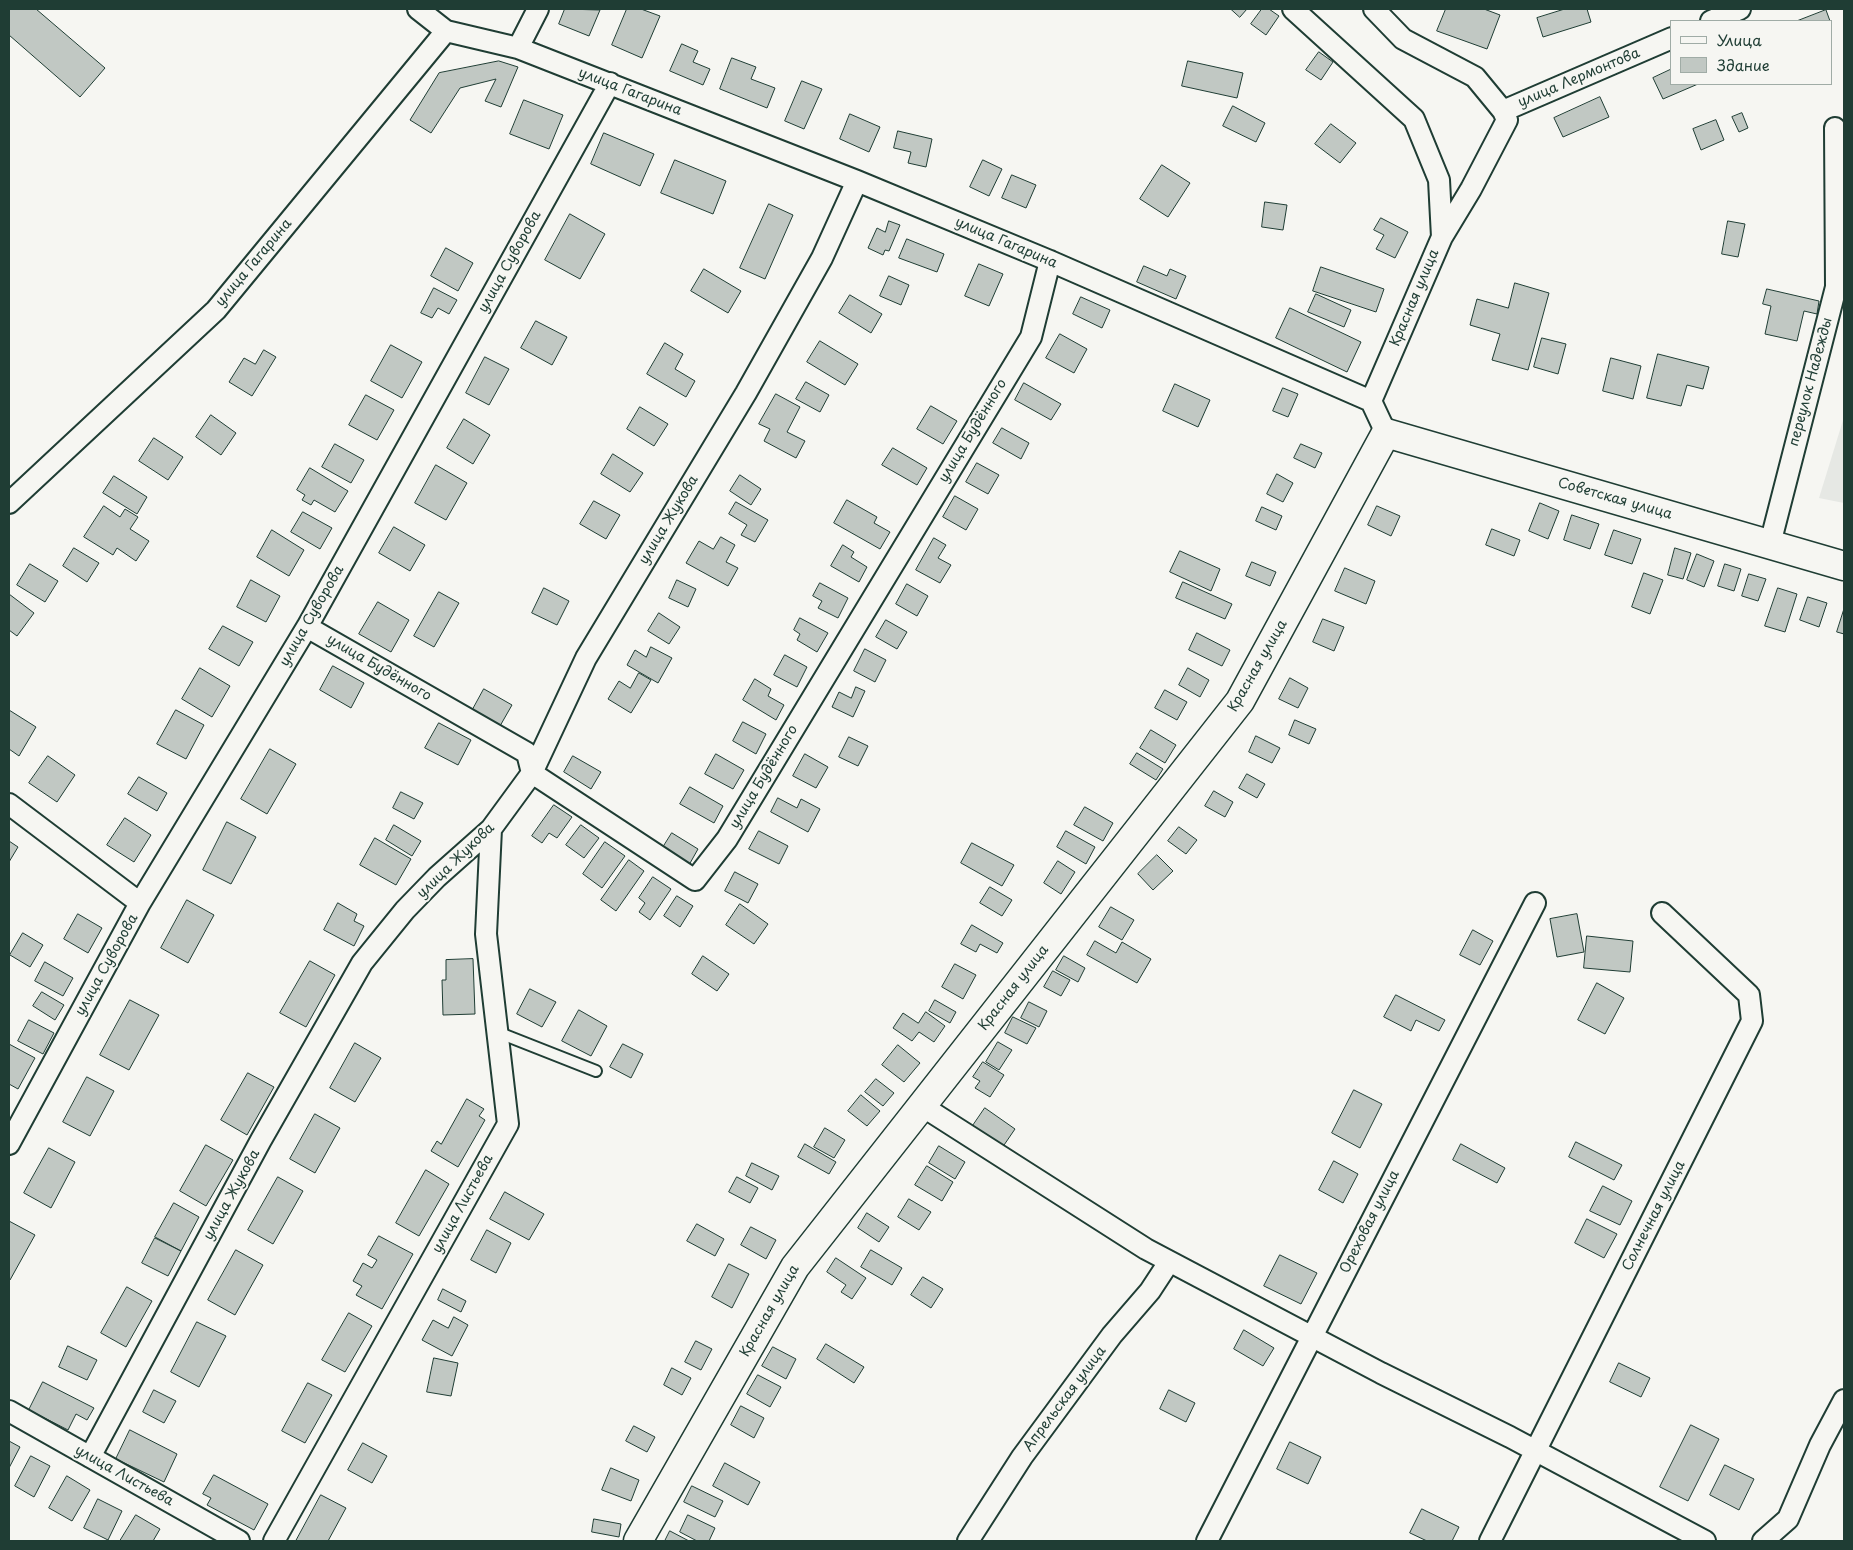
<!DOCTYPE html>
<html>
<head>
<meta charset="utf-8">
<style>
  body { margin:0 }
  #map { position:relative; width:1853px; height:1550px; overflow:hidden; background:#f6f6f2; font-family:"Playpen Sans",sans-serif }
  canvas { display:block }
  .frame { position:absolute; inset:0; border:10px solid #1f3d34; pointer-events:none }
  .legend { position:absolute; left:1670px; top:20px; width:162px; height:65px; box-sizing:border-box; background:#f6f6f2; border:1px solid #a0aca6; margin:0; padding:6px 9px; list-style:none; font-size:15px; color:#1f3d34 }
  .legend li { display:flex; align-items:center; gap:10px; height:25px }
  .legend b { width:25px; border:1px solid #a0aca6 }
</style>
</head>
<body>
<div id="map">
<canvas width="1853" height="1550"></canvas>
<div class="frame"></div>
<ul class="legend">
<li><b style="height:6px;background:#f6f6f2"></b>Улица</li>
<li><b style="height:14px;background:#c1c8c3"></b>Здание</li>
</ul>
</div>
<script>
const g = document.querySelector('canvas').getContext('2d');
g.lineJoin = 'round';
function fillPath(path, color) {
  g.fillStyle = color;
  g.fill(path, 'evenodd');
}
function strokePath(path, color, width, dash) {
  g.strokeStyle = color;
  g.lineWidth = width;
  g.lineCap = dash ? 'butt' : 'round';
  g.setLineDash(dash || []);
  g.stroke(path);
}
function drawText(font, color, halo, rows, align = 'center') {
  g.font = font + ' "Playpen Sans",sans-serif';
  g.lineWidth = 4;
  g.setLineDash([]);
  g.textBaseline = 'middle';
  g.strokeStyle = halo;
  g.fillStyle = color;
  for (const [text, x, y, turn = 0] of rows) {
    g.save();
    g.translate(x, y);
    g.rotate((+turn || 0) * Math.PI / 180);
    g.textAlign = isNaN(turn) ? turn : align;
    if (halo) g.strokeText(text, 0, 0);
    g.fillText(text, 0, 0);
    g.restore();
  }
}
fillPath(new Path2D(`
  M1844,417v86l-25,-5z`), '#e6e8e4');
const building = new Path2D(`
  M9,9h27l69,59 -25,29 -71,-62z
  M565,9l35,1 -11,26 -30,-12z
  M627,9h14l19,7 -18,42 -30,-13z
  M1231,9h16l-7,8z
  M1262,9h7l10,7 -13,19 -15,-11z
  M1446,9h38l16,6 -13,34 -50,-18z
  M1565,9h22l4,13 -48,15 -6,-19z
  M1826,10l4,11h-33z
  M682,44l16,7 -5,11 17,7 -7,16 -33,-14z
  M1319,52l14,10 -12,18 -15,-10z
  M732,58l24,9 -5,12 24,9 -8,20 -47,-19z
  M499,61l19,6 -17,40 -16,-6 11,-22 -36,9 -29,45 -21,-13 29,-47z
  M1188,61l55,12 -6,25 -55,-12z
  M1672,69v15h26l-35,15 -10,-21z
  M802,81l20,8 -18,40 -19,-8z
  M1600,97l9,20 -46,20 -9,-19z
  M524,100l39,15 -14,34 -39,-15z
  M1233,106l32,17 -9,19 -33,-16z
  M1742,113l6,15 -9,4 -7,-15z
  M850,114l30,13 -11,25 -29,-13z
  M1716,120l8,20 -23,10 -8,-21z
  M1331,124l25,19 -16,20 -25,-19z
  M898,131l34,8 -6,28 -18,-4 3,-11 -17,-4z
  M604,133l50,21 -14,32 -49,-22z
  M675,160l51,21 -13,33 -52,-21z
  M983,160l19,9 -13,27 -19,-9z
  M1162,165l28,18 -22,34 -28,-18z
  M1012,175l24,10 -10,23 -24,-10z
  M1265,202l22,3 -4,25 -21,-3z
  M769,204l24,11 -28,64 -25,-11z
  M570,214l35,20 -25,45 -35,-19z
  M1381,218l27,14 -13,26 -19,-9 8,-14 -10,-5z
  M889,221l11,4 -11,26 -4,-1 -2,5 -15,-7 9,-20 8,4z
  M1728,221l17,3 -7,33 -16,-3z
  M907,239l37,15 -7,18 -38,-14z
  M446,248l27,15 -15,28 -27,-15z
  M979,264l24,10 -14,32 -24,-10z
  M1144,266l23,10 3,-7 16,7 -10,23 -39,-17z
  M1321,267l63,22 -8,23 -63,-21z
  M704,269l37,22 -13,22 -37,-22z
  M889,276l20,9 -8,20 -21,-9z
  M1515,283l34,10 -21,77 -36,-10 8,-26 -30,-9 7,-26 31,9z
  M434,288l23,12 -8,14 -11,-6 -6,10 -11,-5z
  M1767,289l52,12 -2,13 -13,-3 -7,30 -32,-7 6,-28 -8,-2z
  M1316,294l35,16 -7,17 -36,-15z
  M850,295l32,19 -11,19 -32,-20z
  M1081,297l29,13 -8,18 -29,-14z
  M1290,308l71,34 -14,30 -71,-34z
  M536,321l31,16 -15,28 -31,-17z
  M1060,334l27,15 -13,24 -28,-15z
  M1542,338l24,6 -8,30 -24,-7z
  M820,341l38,23 -13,21 -38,-23z
  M665,343l18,11 -8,15 20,12 -9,16 -39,-23z
  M391,345l31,17 -20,36 -31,-17z
  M264,350l12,7 -24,39 -23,-14 15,-24 11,6z
  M1658,354l51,13 -6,22 -16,-4 -6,21 -34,-8z
  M485,357l24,12 -20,36 -23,-12z
  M1611,358l30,8 -8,33 -30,-8z
  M806,382l23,13 -9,17 -24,-13z
  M1024,383l37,21 -10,16 -36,-20z
  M1175,384l35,16 -12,27 -35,-16z
  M1283,388l15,6 -10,23 -15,-6z
  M776,394l24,13 -13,25 18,9 -9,17 -32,-17 6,-12 -11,-5z
  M366,395l28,15 -17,30 -28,-15z
  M931,406l26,15 -14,23 -26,-15z
  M640,407l28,17 -14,22 -27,-17z
  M211,415l25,18 -15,22 -25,-18z
  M464,419l26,16 -17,29 -26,-16z
  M1002,428l27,15 -8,16 -28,-16z
  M154,438l29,19 -15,23 -29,-19z
  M335,444l29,16 -13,23 -29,-16z
  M1301,444l21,9 -7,15 -21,-10z
  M893,448l34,20 -10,17 -35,-20z
  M613,454l30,19 -13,19 -29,-18z
  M977,463l22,12 -11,19 -22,-12z
  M436,465l31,18 -21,37 -31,-17z
  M310,468l38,23 -13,21 -21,-12 -3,5 -9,-5 3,-5 -8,-5z
  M1277,474l16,9 -10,19 -16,-8z
  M740,475l21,14 -10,16 -21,-14z
  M114,476l33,21 -10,17 -34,-21z
  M955,496l23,13 -12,21 -23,-13z
  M847,500l30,17 -3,6 16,9 -10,17 -46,-26z
  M594,501l26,14 -14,24 -26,-15z
  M736,502l32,18 -13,22 -14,-7 6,-10 -18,-11z
  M1540,503l19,8 -11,28 -19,-8z
  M104,506l16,11 5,-8 13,8 -8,12 19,12 -13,20 -19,-13 -4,7 -29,-18z
  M1377,506l23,10 -9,20 -23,-11z
  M1262,507l20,9 -6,14 -20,-9z
  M303,512l29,16 -12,21 -29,-17z
  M1572,515l27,9 -9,25 -26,-9z
  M394,527l31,18 -15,26 -31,-18z
  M1492,529l28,11 -6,16 -28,-11z
  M272,530l32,20 -15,26 -32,-19z
  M1614,530l27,9 -9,25 -27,-9z
  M721,537l14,8 -9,17 12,6 -10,18 -42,-23 13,-22 14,8z
  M934,538l12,7 -8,13 13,7 -11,18 -24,-13z
  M843,545l11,7 -3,5 16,10 -8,15 -28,-16z
  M74,548l25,15 -12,19 -24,-16z
  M1675,548l16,5 -8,26 -15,-4z
  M1180,551l40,18 -9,22 -41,-19z
  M1697,554l17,7 -10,26 -17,-7z
  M1252,562l24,10 -6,14 -24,-10z
  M30,564l28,17 -13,21 -28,-17z
  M1725,564l16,5 -7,22 -16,-5z
  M1345,568l30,13 -9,23 -31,-13z
  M1644,573l19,7 -13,34 -18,-7z
  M1749,574l17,5 -8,22 -16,-5z
  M251,580l29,16 -14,26 -29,-15z
  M677,580l19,9 -8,18 -19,-9z
  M1183,582l49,22 -7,15 -49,-21z
  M820,583l28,15 -10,20 -20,-10 4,-7 -9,-5z
  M907,584l21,12 -11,20 -21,-12z
  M544,588l25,13 -12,24 -25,-12z
  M1778,588l19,6 -12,38 -20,-6z
  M439,592l20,11 -25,44 -20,-11z
  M9,594l25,19 -17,23 -8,-6z
  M1808,597l19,6 -8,24 -19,-7z
  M378,602l31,18 -18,32 -32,-18z
  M1844,609v25l-7,-2z
  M659,613l21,14 -11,17 -21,-13z
  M800,618l28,15 -11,19 -20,-12 3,-6 -6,-4z
  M1323,619l21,8 -10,24 -21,-9z
  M886,620l21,12 -10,17 -21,-12z
  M223,626l30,16 -14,24 -30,-17z
  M1197,633l33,17 -8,16 -33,-16z
  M651,647l21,11 -14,25 -31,-18 8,-15 11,7z
  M865,649l21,11 -11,22 -21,-11z
  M785,655l22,12 -10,20 -23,-12z
  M333,666l31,17 -13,25 -31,-18z
  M200,668l30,18 -18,31 -30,-18z
  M1188,668l21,12 -9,17 -21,-12z
  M639,673l12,7 -20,33 -23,-14 11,-18 11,7z
  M1290,678l18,10 -10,20 -19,-9z
  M755,679l16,10 -3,7 16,9 -8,15 -33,-20z
  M856,687l9,4 -12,26 -21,-10 7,-15 12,6z
  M484,689l28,16 -12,21 -28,-15z
  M1165,690l22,12 -10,18 -22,-12z
  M9,710l27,17 -17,29 -10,-7z
  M176,710l28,15 -18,34 -29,-15z
  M1295,720l21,9 -7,15 -20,-9z
  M743,722l23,12 -10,20 -23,-13z
  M439,723l32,17 -13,25 -33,-17z
  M1151,730l25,15 -11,18 -25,-15z
  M1256,736l24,12 -8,15 -23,-11z
  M849,737l19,9 -10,20 -19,-9z
  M270,749l26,15 -29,50 -26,-15z
  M1137,753l26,16 -7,11 -26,-16z
  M716,754l28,16 -11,19 -28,-15z
  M805,754l23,13 -12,21 -23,-12z
  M48,756l27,19 -18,27 -28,-19z
  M573,756l28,16 -10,17 -27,-17z
  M1247,774l18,10 -8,14 -18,-10z
  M139,777l28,16 -10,18 -29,-17z
  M690,787l33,19 -9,17 -34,-19z
  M1214,791l19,11 -8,15 -20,-11z
  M401,792l22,11 -9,16 -21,-11z
  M778,798l19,10 4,-9 19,10 -12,23 -37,-20z
  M554,805l18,12 -15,21 -8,-5 -7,10 -10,-7z
  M1085,807l28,16 -10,18 -29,-16z
  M125,818l26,17 -17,27 -27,-17z
  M227,822l29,15 -25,47 -28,-14z
  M394,825l27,16 -9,15 -26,-16z
  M581,825l18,13 -15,20 -18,-13z
  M1179,827l18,13 -11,14 -18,-13z
  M759,831l29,15 -9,18 -30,-15z
  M1066,831l29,16 -9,17 -29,-17z
  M672,833l26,16 -9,16 -27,-16z
  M375,838l36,21 -15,26 -36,-20z
  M9,841l9,6 -9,15z
  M605,842l20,14 -23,32 -19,-14z
  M972,843l42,22 -12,21 -41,-23z
  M1157,855l16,16 -20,19 -15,-16z
  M629,860l15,11 -28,40 -15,-11z
  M1058,861l17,11 -14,22 -17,-11z
  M735,872l23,12 -10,19 -23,-12z
  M653,877l18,12 -21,31 -11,-8 6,-9 -6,-5z
  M990,887l22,13 -10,16 -22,-13z
  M677,896l16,10 -13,21 -16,-11z
  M187,900l27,15 -26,48 -27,-15z
  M338,903l19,11 -3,7 10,5 -10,20 -30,-16z
  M740,904l28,20 -14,20 -28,-19z
  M1111,907l23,13 -12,20 -23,-13z
  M78,914l24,14 -14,25 -24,-14z
  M1577,914l7,38 -27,5 -7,-38z
  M972,925l31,18 -6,10 -17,-9 -4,8 -15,-8z
  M1473,930l20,11 -13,24 -20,-10z
  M23,933l20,12 -13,22 -20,-12z
  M1587,936l46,5 -3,31 -46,-4z
  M1095,941l21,12 6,-11 29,17 -14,24 -50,-28z
  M703,956l26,18 -12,17 -25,-17z
  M1064,956l21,12 -7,14 -22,-12z
  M473,959l2,55 -32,1 -1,-35h4v-20z
  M310,961l25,14 -29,52 -26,-14z
  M45,962l28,16 -10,18 -28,-15z
  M955,964l21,11 -13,24 -21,-12z
  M1053,971l17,9 -9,16 -17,-9z
  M1597,983l27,15 -19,36 -27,-14z
  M530,989l26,13 -14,25 -25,-13z
  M42,992l22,13 -9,15 -22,-14z
  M1396,995l49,25 -6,11 -23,-11 -5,11 -27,-14z
  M130,1000l29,15 -30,55 -29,-15z
  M935,1000l21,12 -6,11 -21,-12z
  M1029,1002l18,9 -8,16 -18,-9z
  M579,1010l28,16 -16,30 -29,-15z
  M926,1012l19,14 -11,16 -15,-10 -7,9 -19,-13 10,-15 15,10z
  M1013,1017l23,11 -9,16 -22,-11z
  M29,1020l25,13 -11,21 -25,-13z
  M998,1042l14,8 -13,20 -13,-8z
  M355,1043l26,15 -26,44 -25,-14z
  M9,1044l26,14 -17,31 -9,-5z
  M623,1044l20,10 -12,24 -21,-11z
  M898,1045l22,18 -16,19 -22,-17z
  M983,1062l21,13 -14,22 -15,-9 5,-7 -7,-4z
  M248,1073l26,14 -27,48 -26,-15z
  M87,1077l27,14 -24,45 -27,-14z
  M876,1079l18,14 -11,13 -18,-14z
  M1354,1090l28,14 -22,44 -28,-15z
  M861,1095l19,16 -13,15 -19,-15z
  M467,1099l17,10 -5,7 6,4 -27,47 -27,-16 6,-10 4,3z
  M985,1108l30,21 -13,19 -30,-21z
  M315,1114l25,14 -25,45 -25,-14z
  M825,1128l20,12 -11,18 -20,-11z
  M1576,1142l46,23 -8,15 -45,-23z
  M805,1144l31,18 -7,12 -31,-17z
  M1461,1144l44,24 -8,15 -44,-23z
  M206,1145l27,15 -27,46 -26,-15z
  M939,1146l26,16 -10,17 -26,-16z
  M49,1148l26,14 -24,46 -27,-15z
  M1334,1161l24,13 -15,29 -24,-13z
  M752,1163l27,13 -7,14 -26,-14z
  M927,1166l26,16 -11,19 -27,-16z
  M426,1170l23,14 -30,52 -23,-13z
  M278,1177l25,14 -30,53 -25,-14z
  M737,1177l21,11 -8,15 -21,-11z
  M1603,1186l29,15 -12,24 -30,-14z
  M505,1192l39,22 -15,26 -39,-21z
  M909,1199l22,13 -12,18 -21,-13z
  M174,1203l25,14 -18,34 -26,-14z
  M867,1213l22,14 -10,15 -21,-14z
  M1587,1219l30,15 -13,24 -29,-15z
  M9,1221l26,14 -25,45h-1z
  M697,1224l27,15 -9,17 -28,-15z
  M751,1227l25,13 -10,19 -25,-14z
  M487,1230l24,13 -15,30 -25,-13z
  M379,1236l34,18 -31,55 -26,-14 6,-9 -9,-5 10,-18 9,5 5,-8 -9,-5z
  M155,1238l26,13 -13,25 -26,-13z
  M236,1250l27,15 -28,50 -27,-15z
  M871,1250l31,18 -10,17 -31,-18z
  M1280,1255l37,18 -16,31 -37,-18z
  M836,1258l30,20 -14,21 -11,-7 5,-7 -19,-13z
  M729,1264l20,10 -17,34 -20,-11z
  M923,1277l20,12 -12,19 -20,-13z
  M127,1287l25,14 -26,46 -25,-14z
  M443,1289l23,12 -5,11 -23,-12z
  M349,1313l23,13 -27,46 -23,-12z
  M454,1317l14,8 -16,31 -30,-16 11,-20 15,8z
  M197,1322l29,14 -27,51 -28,-15z
  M1244,1330l30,18 -11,18 -29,-17z
  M696,1341l16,8 -11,21 -16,-8z
  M826,1344l38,23 -10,16 -37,-24z
  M68,1346l29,14 -10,20 -28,-13z
  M773,1347l23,12 -10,20 -24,-13z
  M434,1358l24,5 -7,33 -24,-4z
  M1619,1363l31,15 -9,19 -31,-15z
  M672,1368l19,10 -9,17 -18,-10z
  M758,1375l23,12 -11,20 -23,-13z
  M43,1382l51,26 -7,12 -11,-6 -8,16 -39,-20z
  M308,1383l24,12 -27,48 -23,-12z
  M154,1390l22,11 -12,22 -21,-11z
  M1169,1390l26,13 -9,19 -26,-13z
  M741,1406l23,12 -10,20 -23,-13z
  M1691,1425l28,14 -31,62 -28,-14z
  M634,1426l21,11 -8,15 -21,-11z
  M130,1430l47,24 -13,28 -48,-23z
  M9,1441l11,6 -11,21z
  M1290,1442l31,15 -13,27 -31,-15z
  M363,1443l24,13 -15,27 -24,-13z
  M31,1456l19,10 -16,31 -19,-11z
  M725,1463l35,19 -12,23 -35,-19z
  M1725,1465l29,14 -15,31 -29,-15z
  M611,1468l28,12 -8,21 -29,-11z
  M214,1475l54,29 -14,26 -47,-25 4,-7 -8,-4z
  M67,1476l23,14 -18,31 -23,-13z
  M692,1486l31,15 -8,16 -31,-15z
  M321,1495l25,13 -18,33h-32z
  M98,1499l24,12 -14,29 -24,-12z
  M1422,1509l37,18 -7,14h-25l-17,-8z
  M136,1515l24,14 -7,12h-33z
  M688,1515l27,13 -6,13h-12l-17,-9z
  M594,1519l27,5 -2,13 -27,-5z
  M670,1531l19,10h-24z`);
fillPath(building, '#c1c8c3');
strokePath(building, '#1f3d34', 1);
const service = new Path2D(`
  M497,1032l99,39`);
const minor = new Path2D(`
  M418,9l28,22
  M1293,9l121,110 25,61 3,57 -71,164
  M1374,9l29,30 72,38 28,34 169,-73
  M1711,21l29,-12
  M518,48l20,-39
  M1442,237l29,-48 36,-69 -4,-9
  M9,503l207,-193 230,-279 72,17 339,133 193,80 321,140 15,32
  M1770,544l66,-257 -1,-159
  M307,627l220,126 5,20 163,107 32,-41 304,-502 19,-76
  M9,804l131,99
  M922,1106l224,143 235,124 129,64 195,104
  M9,1144l131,-241 167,-276 303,-544
  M9,1411l230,130
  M90,1457l171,-317 101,-177 43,-53 32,-33 54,-48 41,-56 54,-115 160,-265 76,-135 35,-77
  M274,1541l234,-417 -22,-190 5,-105
  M968,1541l54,-84 90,-122 38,-44 19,-29
  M1207,1541l328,-638
  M1490,1541l262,-520 -3,-26 -87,-82
  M1763,1541l25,-22 32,-74 24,-45`);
const secondary = new Path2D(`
  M638,1541l157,-274 445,-566 146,-268 458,133`);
strokePath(service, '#1f3d34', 14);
strokePath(minor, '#1f3d34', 24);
strokePath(secondary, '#1f3d34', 31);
strokePath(service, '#f6f6f2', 10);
strokePath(minor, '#f6f6f2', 20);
strokePath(secondary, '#f6f6f2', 28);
drawText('14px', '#1f3d34', '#f6f6f2', [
  ["улица Лермонтова",1579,78,-23],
  ["улица Гагарина",630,92,21],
  ["улица Гагарина",1006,243,23],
  ["улица Суворова",510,262,-61],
  ["улица Гагарина",254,263,-50],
  ["Красная улица",1415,298,-67],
  ["переулок Надежды",1811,382,-75],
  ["улица Будённого",973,431,-59],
  ["Советская улица",1615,499,16],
  ["улица Жукова",669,520,-59],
  ["улица Суворова",312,616,-60],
  ["Красная улица",1258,666,-60],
  ["улица Будённого",379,668,30],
  ["улица Будённого",764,777,-59],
  ["улица Жукова",456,861,-44],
  ["улица Суворова",107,965,-61],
  ["Красная улица",1014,988,-52],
  ["улица Жукова",232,1195,-61],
  ["улица Листьева",463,1204,-61],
  ["Солнечная улица",1654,1216,-63],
  ["Ореховая улица",1370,1222,-63],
  ["Красная улица",770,1311,-60],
  ["Апрельская улица",1065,1399,-53],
  ["улица Листьева",124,1476,29]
]);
</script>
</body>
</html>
